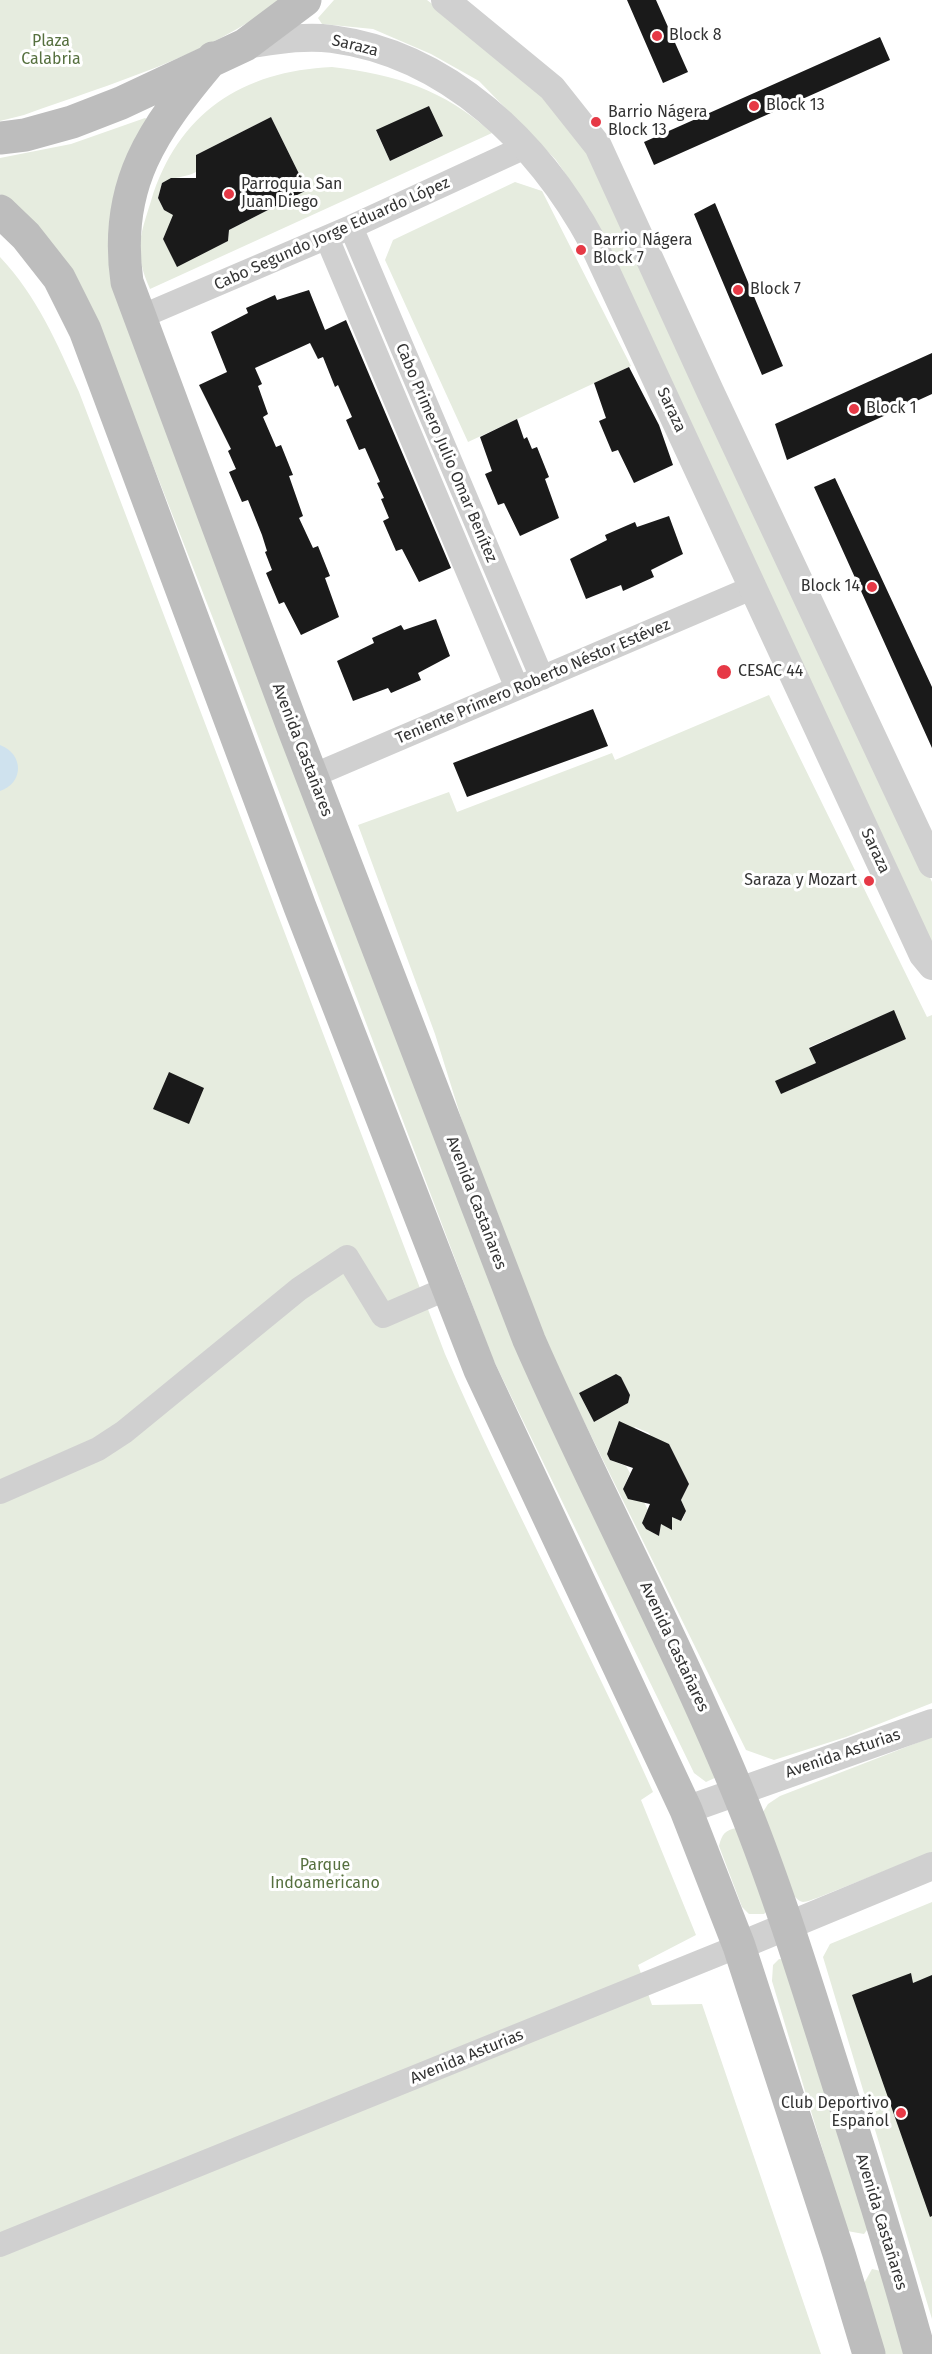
<!DOCTYPE html>
<html>
<head>
<meta charset="utf-8">
<style>
  body { margin:0 }
  canvas { display:block; background:#fff }
</style>
</head>
<body>
<canvas width="932" height="2354"></canvas>
<script>
const g = document.querySelector('canvas').getContext('2d');
g.lineJoin = 'round';
function fillPath(path, color) {
  g.fillStyle = color;
  g.fill(path, 'evenodd');
}
function strokePath(path, color, width, dash) {
  g.strokeStyle = color;
  g.lineWidth = width;
  g.lineCap = dash ? 'butt' : 'round';
  g.setLineDash(dash || []);
  g.stroke(path);
}
function drawText(font, color, halo, rows, align = 'center') {
  g.font = font + ' "Fira Sans",sans-serif';
  g.lineWidth = 6;
  g.setLineDash([]);
  g.textBaseline = 'middle';
  g.strokeStyle = halo;
  g.fillStyle = color;
  for (const [text, x, y, turn = 0] of rows) {
    g.save();
    g.translate(x, y);
    g.rotate((+turn || 0) * Math.PI / 180);
    g.textAlign = isNaN(turn) ? turn : align;
    if (halo) g.strokeText(text, 0, 0);
    g.fillText(text, 0, 0);
    g.restore();
  }
}
fillPath(new Path2D(`
  M0,0h281c-75,57 -169,83 -257,115l-24,6z
  M334,0h93l101,78 57,68 34,61 313,675v68l-342,-740 -34,-50 -77,-79 -48,-27 -58,-25 -51,-5 -4,-6z
  M332,67c65,8 111,22 160,66l-342,156c-16,-37 -11,-50 1,-88 27,-88 91,-130 181,-134zM429,106l13,31 -52,24 -14,-30zM271,117l36,73 -78,40 -1,11 -51,25 -14,-27 4,-9 46,-23 -35,10 -14,-7 -6,-12 4,-15c12,-7 23,-5 34,-11v-17z
  M145,118l5,3 -36,136 605,1519 -13,6 -12,-9 -202,-416 -262,-695 -122,-312 -79,-129 -29,-27v-36l71,-14z
  M515,182l27,9 89,175 -163,76 -83,-182 8,-20z
  M0,257c37,39 57,86 79,135l366,962c64,148 142,290 208,438l-12,8 55,135 -58,30 14,40 50,-1 119,350h-821z
  M769,695l158,322 5,-2v688l-86,34 -72,23 -28,-10 -179,-363 -75,-170 -57,-183 -77,-209 91,-33 8,20 155,-59 3,7zM893,1011l13,28 -125,55 -5,-13 40,-18 -7,-16zM616,1374l5,3 9,18 -2,8 -34,19 -15,-29zM635,1427l14,6 3,6 17,5 20,40 -8,16 5,11 -4,10 -10,-4v12l-11,-5 -2,12 -13,-7 -4,-6 6,-13 -4,-8 -21,-13 7,-16 -4,-7 -16,-6 -3,-6 5,-14 19,-3z
  M932,1737v115l-115,46c-4,1 -10,4 -14,4 -18,-3 -34,-73 -40,-90l5,-8 12,-8z
  M737,1828l31,82 -4,4h-15l-7,-7 -23,-61c3,-12 6,-16 18,-18z
  M932,1902v417l-109,-362 7,-13z
  M779,1959l8,1 83,266 -6,8 -17,-3 -75,-250 1,-16z
  M872,2269l9,2 31,83h-30l-20,-67z`), '#e6ecdf');
fillPath(new Path2D(`
  M0,745c24,9 24,38 0,46z`), '#cfe2ee');
fillPath(new Path2D(`
  M627,0h29l32,72 -25,11z
  M880,37l10,23 -236,105 -10,-23z
  M429,106l14,30 -53,25 -14,-31z
  M271,117l36,73 -78,40 -1,11 -51,26 -14,-28 10,-24 -9,-5 -6,-12 4,-15 9,-5h25v-23z
  M715,203l68,163 -21,9 -68,-161z
  M309,290l16,40 21,-10 105,248 -32,14 -17,-33 -6,2 -13,-30 6,-3 -8,-19 3,-1 -7,-15 3,-1 -15,-34 -6,2 -13,-30 6,-3 -14,-32 -3,2 -12,-30 -5,2 -8,-16 -55,25 7,16 -4,2 10,28 -5,3 13,30 5,-2 12,30 -4,1 14,40 -4,2 14,30 5,-2 12,30 -5,2 14,39 -38,18 -17,-33 -5,2 -13,-31 6,-3 -7,-18 2,-1 -5,-16 -14,-35 -6,2 -13,-30 7,-3 -8,-18 3,-2 -32,-64 28,-13 -16,-40 37,-19 -2,-5 29,-13 2,5z
  M932,353v41l-145,66 -12,-36z
  M629,367l30,58 14,40 -39,18 -16,-33 -6,2 -13,-31 7,-3 -12,-35z
  M517,419l7,20 3,-2 5,12 5,-2 12,30 -4,2 14,39 -39,18 -16,-33 -6,2 -13,-31 7,-3 -12,-34z
  M835,478l97,209v61l-118,-261z
  M669,516l14,38 -32,16 3,7 -31,14 -2,-6 -35,14 -16,-40 37,-19 -2,-5 30,-13 2,5z
  M436,619l14,37 -32,17 3,7 -30,13 -3,-5 -35,13 -16,-40 37,-18 -2,-5 29,-13 3,5z
  M593,709l15,37 -141,51 -14,-34z
  M894,1010l12,29 -125,55 -6,-13 41,-18 -7,-15z
  M169,1072l35,16 -15,36 -36,-15z
  M616,1374l5,3 9,18 -2,8 -34,19 -15,-29z
  M619,1421l50,23 20,40 -8,16 5,11 -5,10 -9,-4v13l-11,-6 -2,12 -13,-7 -4,-6 8,-19 -22,-5 -5,-10 10,-21 -23,-8 -3,-6z
  M911,1973l2,10 19,-8v241l-2,1 -78,-222z`), '#1a1a1a');
strokePath(new Path2D(`
  M351,227l191,451
  M327,238l190,450
  M138,318l213,-91 174,-80
  M312,776l442,-189
  M0,1492l98,-43 26,-17 175,-143 48,-32 36,59 65,-28
  M0,2245l739,-299`), '#d0d0d0', 24);
strokePath(new Path2D(`
  M445,0l107,88 46,58 112,245 222,473
  M245,45c28,-4 58,-10 87,-6 116,15 208,105 261,204l293,632 37,80 9,11
  M686,1810l246,-87
  M739,1946l193,-80`), '#d0d0d0', 28);
strokePath(new Path2D(`
  M213,58c-60,71 -100,127 -86,224l167,448 235,610c66,151 144,295 207,447 37,89 66,182 95,274 31,97 62,194 89,293
  M0,138l25,-3 47,-13 49,-19 124,-58 60,-45
  M0,211l26,25 33,42 26,52 215,577 180,463 206,440 53,136 100,308 30,100`), '#bdbdbd', 33);
for (const [x, y, r, color] of [
  [657,36,6,"#e63946"],
  [754,106,6,"#e63946"],
  [596,122,6,"#e63946"],
  [229,194,6,"#e63946"],
  [581,250,6,"#e63946"],
  [738,290,6,"#e63946"],
  [854,409,6,"#e63946"],
  [872,587,6,"#e63946"],
  [724,672,8,"#e63946"],
  [869,881,6,"#e63946"],
  [901,2113,6,"#e63946"]
]) {
  const dot = new Path2D();
  dot.arc(x, y, r, 0, 2 * Math.PI);
  g.fillStyle = color;
  g.fill(dot);
  strokePath(dot, '#fff', 2);
}
drawText('16px', '#333', '#fff', [
  ["Block 8",669,36],
  ["Block 13",766,106],
  ["Barrio Nágera",608,113],
  ["Block 13",608,131],
  ["Parroquia San",241,185],
  ["Juan Diego",241,203],
  ["Barrio Nágera",593,241],
  ["Block 7",593,259],
  ["Block 7",750,290],
  ["Block 1",866,409],
  ["Block 14",860,587,"right"],
  ["CESAC 44",738,672],
  ["Saraza y Mozart",857,881,"right"],
  ["Club Deportivo",889,2104,"right"],
  ["Español",889,2122,"right"]
], 'left');
drawText('16px', '#56703f', '#fff', [
  ["Plaza",51,42],
  ["Calabria",51,60],
  ["Parque",325,1866],
  ["Indoamericano",325,1884]
]);
drawText('16px', '#333', '#fff', [
  ["Saraza",355,46,14],
  ["Cabo Segundo Jorge Eduardo López",332,234,-24],
  ["Saraza",671,410,65],
  ["Cabo Primero Julio Omar Benítez",446,453,67],
  ["Teniente Primero Roberto Néstor Estévez",533,682,-23],
  ["Avenida Castañares",302,750,69],
  ["Saraza",875,851,65],
  ["Avenida Castañares",476,1203,69],
  ["Avenida Castañares",674,1647,65],
  ["Avenida Asturias",843,1754,-19],
  ["Avenida Asturias",467,2057,-22],
  ["Avenida Castañares",881,2222,73]
]);
</script>
</body>
</html>
